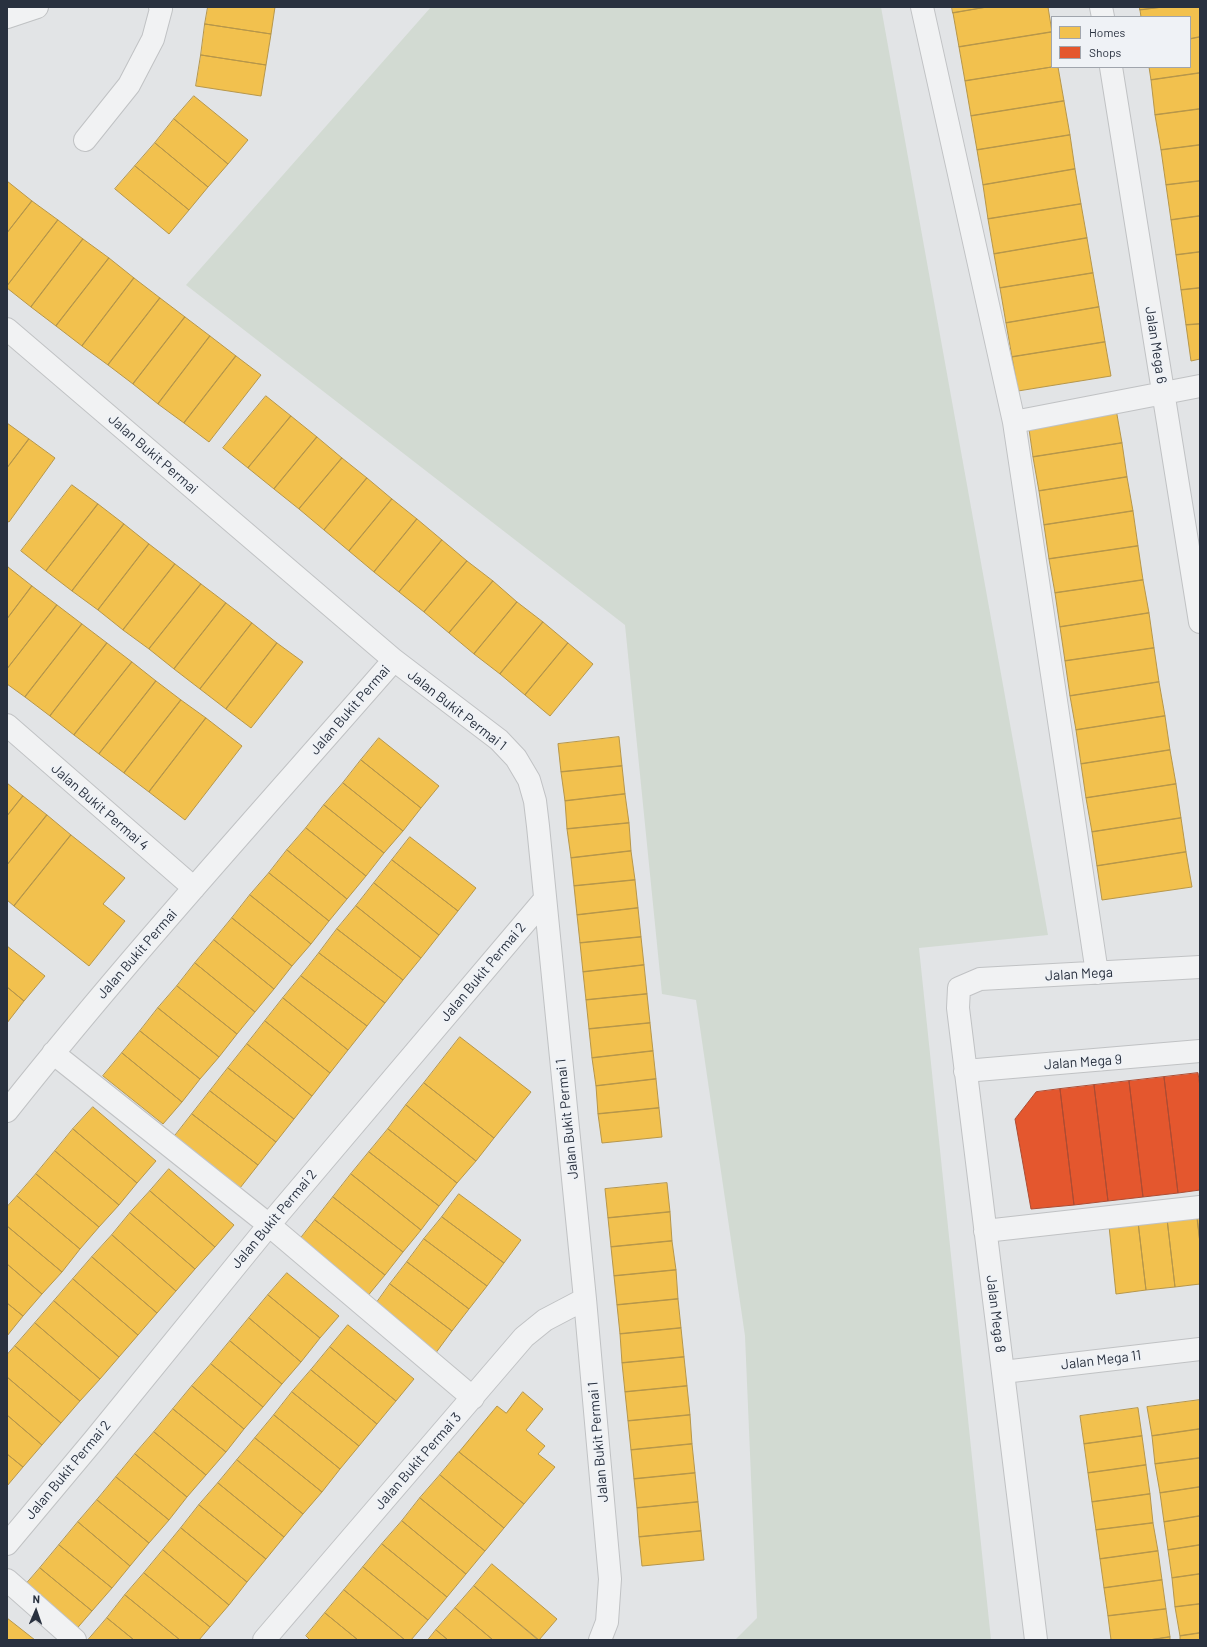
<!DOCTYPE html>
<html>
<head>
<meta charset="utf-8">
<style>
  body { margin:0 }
  #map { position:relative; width:1207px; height:1647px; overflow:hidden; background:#e2e4e6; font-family:Barlow,sans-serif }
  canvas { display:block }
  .frame { position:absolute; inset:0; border:8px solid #29313f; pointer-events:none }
  .legend { position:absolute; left:1051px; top:16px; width:140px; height:52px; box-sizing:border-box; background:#eff2f6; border:1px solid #a0a5ad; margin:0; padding:5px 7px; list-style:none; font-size:12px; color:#29313f }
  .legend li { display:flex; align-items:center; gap:8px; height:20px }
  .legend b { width:20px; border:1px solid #a0a5ad }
  .north { position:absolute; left:16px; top:1591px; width:40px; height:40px; -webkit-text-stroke:3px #eff2f6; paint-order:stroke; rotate:2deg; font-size:11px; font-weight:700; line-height:16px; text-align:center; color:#29313f }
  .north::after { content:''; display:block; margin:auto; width:14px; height:18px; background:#29313f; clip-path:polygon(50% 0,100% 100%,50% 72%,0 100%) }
</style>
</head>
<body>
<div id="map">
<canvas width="1207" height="1647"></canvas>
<div class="frame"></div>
<ul class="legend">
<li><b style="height:11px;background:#f2c14e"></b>Homes</li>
<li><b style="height:11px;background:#e4572e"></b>Shops</li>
</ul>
<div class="north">N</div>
</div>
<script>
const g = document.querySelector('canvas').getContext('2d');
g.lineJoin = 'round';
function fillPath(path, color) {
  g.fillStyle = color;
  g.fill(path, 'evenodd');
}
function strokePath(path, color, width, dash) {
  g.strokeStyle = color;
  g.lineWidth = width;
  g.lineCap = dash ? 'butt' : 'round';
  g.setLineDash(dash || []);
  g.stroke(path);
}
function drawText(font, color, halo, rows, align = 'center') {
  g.font = font + ' Barlow,sans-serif';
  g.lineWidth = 4;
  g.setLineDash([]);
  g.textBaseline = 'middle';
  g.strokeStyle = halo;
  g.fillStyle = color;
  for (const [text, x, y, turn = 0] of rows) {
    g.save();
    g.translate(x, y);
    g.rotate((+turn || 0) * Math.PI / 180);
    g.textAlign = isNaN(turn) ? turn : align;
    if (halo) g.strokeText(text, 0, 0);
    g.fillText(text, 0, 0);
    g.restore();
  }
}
fillPath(new Path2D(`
  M431,7h450l167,928 -129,13 72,692h-256l22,-22 -12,-282 -49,-336 -34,-6 -37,-369 -439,-340z`), '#d2dad2');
const homes = new Path2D(`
  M208,7h67l-4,27 -66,-10z
  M952,7h35l-34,6z
  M987,7h61l4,25 -93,15 -6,-34z
  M1140,7h23l-23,3z
  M1163,7h37v30l-10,2v-22h-49l-1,-7z
  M205,24l66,10 -5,31 -65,-10z
  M1052,32v35l-87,14 -6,-34z
  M1200,37v36l-49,7 -2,-13h41v-28z
  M201,55l65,10 -5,31 -65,-10z
  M1052,67h6l6,34 -93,15 -6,-35z
  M1200,73v36l-45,6 -4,-35z
  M194,96l54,44 -20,24 -54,-45z
  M1064,101l6,34 -93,15 -6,-34z
  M1200,109v36l-39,5 -6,-35z
  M174,119l54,45 -20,23 -53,-44z
  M1070,135l5,34 -92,16 -6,-35z
  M155,143l53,44 -19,23 -54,-44z
  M1200,145v36l-34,4 -5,-35z
  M135,166l54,44 -20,24 -54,-45z
  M1075,169l6,35 -93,15 -5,-34z
  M7,181l25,20 -25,32z
  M1200,181v35l-29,4 -5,-35z
  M32,201l26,19 -51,66v-53z
  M1081,204l6,34 -93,16 -6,-35z
  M1200,216v36l-24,3 -5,-35z
  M58,220l25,19 -52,68 -24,-19v-2z
  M1087,238l6,35 -93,15 -6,-34z
  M83,239l26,19 -53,68 -25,-19z
  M1200,252v36l-19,2 -5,-35z
  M109,258l25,20 -52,68 -26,-20z
  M1093,273l6,34 -93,16 -6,-35z
  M134,278l26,20 -52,67 -26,-19z
  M1200,288v36l-14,1 -5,-35z
  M160,298l25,19 -52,67 -25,-19z
  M1099,307l6,35 -93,15 -6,-34z
  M185,317l25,19 -52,68 -25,-20z
  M1200,324v35l-9,2 -5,-36z
  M210,336l26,20 -52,67 -26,-19z
  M1105,342l6,34 -93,15 -6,-34z
  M236,356l25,19 -52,67 -25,-19z
  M266,396l25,20 -43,52 -25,-20z
  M1116,409l6,34 -89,14 -5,-35z
  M291,416l26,21 -43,52 -26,-21z
  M7,423l22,16 -22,29z
  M317,437l25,21 -43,51 -25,-20z
  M29,439l26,19 -46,64 -2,-1v-53z
  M1122,443l5,34 -88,14 -6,-34z
  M342,458l25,20 -43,52 -25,-21z
  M1127,477l6,34 -89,14 -5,-34z
  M367,478l25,21 -43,52 -25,-21z
  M72,485l26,19 -52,67 -25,-20z
  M392,499l25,20 -43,53 -25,-21z
  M98,504l26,20 -52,67 -26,-20z
  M1133,511l5,35 -89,13 -5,-34z
  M417,519l25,21 -43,52 -25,-20z
  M124,524l25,20 -51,66 -26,-19z
  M442,540l25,21 -43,51 -25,-20z
  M149,544l26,20 -52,66 -25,-20z
  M1138,546l5,34 -88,13 -6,-34z
  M467,561l26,20 -44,52 -25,-21z
  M175,564l26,20 -52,65 -26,-19z
  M8,567l24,19 -25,33v-51z
  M1143,580l6,33 -89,14 -5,-34z
  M493,581l24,21 -43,52 -25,-21z
  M201,584l25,19 -52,66 -25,-20z
  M32,586l25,19 -50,64v-50z
  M517,602l26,20 -43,52 -26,-20z
  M226,603l26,20 -52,66 -26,-20z
  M57,605l25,19 -57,73 -18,-13v-15z
  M1149,613l5,35 -89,13 -5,-34z
  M543,622l25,21 -43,52 -25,-21z
  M252,623l25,20 -51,66 -26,-20z
  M82,624l25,19 -57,73 -25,-19z
  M107,643l25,19 -58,73 -24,-19z
  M277,643l26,19 -52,66 -25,-19z
  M568,643l25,21 -43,52 -25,-21z
  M1154,648l5,34 -89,14 -5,-35z
  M132,662l24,19 -57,73 -25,-19z
  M156,681l25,19 -57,73 -25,-19z
  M1159,682l6,34 -89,14 -6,-34z
  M181,700l25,18 -57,74 -25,-19z
  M1165,716l5,34 -89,14 -5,-34z
  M206,718l36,28 -57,74 -36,-28z
  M619,737l3,29 -61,6 -3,-28z
  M379,738l60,48 -18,22 -60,-48z
  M1170,750l6,34 -90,14 -5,-34z
  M361,760l60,48 -18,23 -60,-48z
  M622,766l3,28 -60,7 -4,-29z
  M7,783l16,13 -16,20z
  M343,783l60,48 -19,22 -60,-48z
  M1176,784l5,34 -89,14 -6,-34z
  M625,794l4,29 -62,6 -2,-28z
  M23,796l24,19 -40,50v-49z
  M324,805l60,48 -18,23 -60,-48z
  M47,815l24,20 -57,71 -7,-6v-35z
  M1181,818l5,34 -89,14 -5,-34z
  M629,823l2,28 -60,7 -4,-29z
  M306,828l60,48 -19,23 -60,-49z
  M71,835l54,43 -22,26 22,17 -36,45 -75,-60z
  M410,837l66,51 -18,23 -66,-51z
  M287,850l60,49 -18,22 -60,-48z
  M631,851l4,29 -61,6 -3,-28z
  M1186,852l6,35 -90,13 -5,-34z
  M392,860l66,51 -19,24 -65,-52z
  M269,873l60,48 -18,23 -61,-49z
  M635,880l3,28 -61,7 -3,-29z
  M374,883l65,52 -18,23 -65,-52z
  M250,895l61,49 -19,22 -60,-48z
  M356,906l65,52 -18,22 -66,-51z
  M638,908l3,29 -61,6 -3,-28z
  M232,918l60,48 -18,23 -60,-49z
  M337,929l66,51 -18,23 -66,-50z
  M641,937l3,28 -61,7 -3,-29z
  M214,940l60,49 -19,23 -60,-49z
  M7,946l38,30 -21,25 -17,-14z
  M319,953l66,50 -18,23 -66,-50z
  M195,963l60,49 -18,22 -60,-48z
  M644,965l3,29 -61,6 -3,-28z
  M301,976l66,50 -19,24 -65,-52z
  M177,986l60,48 -18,23 -61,-49z
  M7,987l17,14 -17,22z
  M647,994l3,29 -61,6 -3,-29z
  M283,998l65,52 -18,23 -65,-52z
  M158,1008l61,49 -19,22 -60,-48z
  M265,1021l65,52 -18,23 -65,-52z
  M650,1023l3,28 -61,7 -3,-29z
  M140,1031l60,48 -18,23 -60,-49z
  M460,1037l71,55 -37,46 -70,-55z
  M247,1044l65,52 -18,23 -66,-51z
  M653,1051l3,28 -60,7 -4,-28z
  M122,1053l60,49 -19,22 -60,-48z
  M228,1068l66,51 -18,23 -66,-51z
  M656,1079l3,29 -61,6 -2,-28z
  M424,1083l70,55 -18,23 -70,-56z
  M210,1091l66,51 -18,23 -66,-51z
  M406,1105l70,56 -19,22 -69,-54z
  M93,1107l63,54 -19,22 -64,-54z
  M659,1108l3,29 -60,6 -4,-29z
  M192,1114l66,51 -18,23 -66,-51z
  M73,1129l64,54 -18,22 -64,-54z
  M388,1129l69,54 -18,23 -70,-54z
  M55,1151l64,54 -20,22 -63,-53z
  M369,1152l70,54 -18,24 -70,-56z
  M169,1169l65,56 -19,22 -65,-56z
  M36,1174l63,53 -19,22 -63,-53z
  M351,1174l70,56 -18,22 -70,-55z
  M667,1183l3,29 -62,6 -3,-29z
  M150,1191l65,56 -20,22 -65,-56z
  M459,1194l62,46 -17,23 -62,-46z
  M17,1196l63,53 -18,23 -55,-46v-19z
  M333,1197l70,55 -18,23 -70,-55z
  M670,1212l2,29 -61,6 -3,-29z
  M130,1213l65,56 -19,22 -64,-56z
  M1197,1215h3v28z
  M1197,1215l3,28v41l-25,3 -8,-68z
  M442,1217l62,46 -17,23 -63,-47z
  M1167,1219l8,68 -29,3 -8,-68z
  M315,1220l70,55 -19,23 -69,-55z
  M1138,1222l8,68 -30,4 -7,-68z
  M7,1226l55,46 -20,22 -35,-30z
  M112,1235l64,56 -19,22 -65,-56z
  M424,1239l63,47 -18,23 -62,-47z
  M672,1241l4,29 -62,6 -3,-29z
  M92,1257l65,56 -19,22 -65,-56z
  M407,1262l62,47 -17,22 -62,-47z
  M7,1264l35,30 -19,22 -16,-13z
  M676,1270l2,29 -61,6 -3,-29z
  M287,1273l52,43 -19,22 -52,-43z
  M73,1279l65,56 -19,22 -65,-56z
  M390,1284l62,47 -17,23 -62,-46z
  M268,1295l52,43 -19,24 -52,-44z
  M678,1299l3,29 -61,6 -3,-29z
  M54,1301l65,56 -19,22 -65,-56z
  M7,1303l16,13 -16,20z
  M249,1318l52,44 -19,22 -52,-43z
  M35,1323l65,56 -20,22 -65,-55z
  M348,1325l66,54 -18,22 -66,-54z
  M681,1328l3,29 -62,6 -2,-29z
  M230,1341l52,43 -19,23 -52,-43z
  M15,1346l65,55 -19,22 -54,-46v-22z
  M330,1347l66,54 -19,23 -66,-54z
  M684,1357l3,29 -62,6 -3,-29z
  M211,1364l52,43 -19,22 -52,-43z
  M311,1370l66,54 -18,22 -67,-54z
  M7,1377l54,46 -19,22 -35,-30z
  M192,1386l52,43 -18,23 -53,-43z
  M687,1386l3,29 -62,6 -3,-29z
  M292,1392l67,54 -19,23 -66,-54z
  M523,1392l20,17 -17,21 19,16 -7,8 17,13 -31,37 -65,-52 38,-46 9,7z
  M1200,1400v29l-48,7 -5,-29z
  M1138,1408l4,28 -58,8 -4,-28z
  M173,1409l53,43 -20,23 -52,-43z
  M7,1415l35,30 -19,22 -16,-13z
  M274,1415l66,54 -18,23 -67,-54z
  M690,1415l2,29 -61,6 -3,-29z
  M1200,1429v29l-45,6 -3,-28z
  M154,1432l52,43 -19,22 -52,-43z
  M1142,1436l4,29 -58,8 -4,-29z
  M255,1438l67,54 -19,22 -66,-54z
  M692,1444l3,29 -61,6 -3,-29z
  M459,1452l65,52 -20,24 -64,-53z
  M7,1454l16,13 -16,19z
  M135,1454l52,43 -18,23 -53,-43z
  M1200,1458v29l-40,6 -5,-29z
  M237,1460l66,54 -19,23 -66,-54z
  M1146,1465l4,29 -58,8 -4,-29z
  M695,1473l3,29 -61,6 -3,-29z
  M440,1475l64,53 -19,23 -65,-53z
  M116,1477l53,43 -20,23 -52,-43z
  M218,1483l66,54 -18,22 -67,-54z
  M1200,1487v29l-36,6 -4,-29z
  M1150,1494l3,29 -57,7 -4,-28z
  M420,1498l65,53 -19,23 -64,-53z
  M97,1500l52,43 -19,23 -52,-44z
  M698,1502l3,29 -62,6 -2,-29z
  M199,1505l67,54 -19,23 -66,-54z
  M1200,1516v29l-32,5 -4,-28z
  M402,1521l64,53 -19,23 -65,-53z
  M78,1522l52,44 -18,22 -53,-43z
  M1153,1523l5,28 -58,8 -4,-29z
  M181,1528l66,54 -18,23 -66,-55z
  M701,1531l3,29 -62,6 -3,-29z
  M382,1544l65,53 -19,23 -65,-53z
  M59,1545l53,43 -20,23 -52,-43z
  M1200,1545v29l-28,4 -4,-28z
  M163,1550l66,55 -19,22 -66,-54z
  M1158,1551l4,29 -58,8 -4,-29z
  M492,1564l65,55 -18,21 -65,-54z
  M363,1567l65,53 -17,20h-6l-61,-50z
  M40,1568l52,43 -19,22 -52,-43z
  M144,1573l66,54 -11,13h-19l-55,-45z
  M1200,1574v30l-25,3 -3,-29z
  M1162,1580l4,29 -58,7 -4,-28z
  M474,1586l64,54h-45l-38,-32z
  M344,1590l61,50h-47l-33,-27z
  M125,1595l55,45h-46l-27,-22z
  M1200,1604v29l-20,3 -5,-29z
  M455,1608l38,32h-45l-12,-10z
  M1166,1609l4,28 -21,3h-38l-3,-24z
  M325,1613l33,27h-48l-4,-4z
  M7,1618l28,22h-28z
  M107,1618l27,22h-46z
  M436,1630l12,10h-20z
  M1200,1633v7h-20v-4z
  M1170,1637v3h-21z`);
fillPath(homes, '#f2c14e');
strokePath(homes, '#b6964a', 1);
const shops = new Path2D(`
  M1198,1073l2,14v103l-22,3 -14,-116z
  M1164,1077l14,116 -35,4 -14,-116z
  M1129,1081l14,116 -35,4 -14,-116z
  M1094,1085l14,116 -34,4 -14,-116z
  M1060,1089l14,116 -43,4 -16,-90 21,-27z`);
fillPath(shops, '#e4572e');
strokePath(shops, '#ac4c33', 1);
const minor = new Path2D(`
  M922,7l92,415 83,551
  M1101,7l2,10
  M7,17l30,-10
  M1111,67l89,555
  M85,140l44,-55 24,-46 8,-30 -1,-2
  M7,329l387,331 105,80 17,18 13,22 6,21 3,25 47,473 25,280 -3,43 -7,18
  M1014,422l186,-36
  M7,725l187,163
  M53,1053l216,172 204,173
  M965,1071l235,-20
  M7,1111c123,-155 257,-302 387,-451
  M985,1231l215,-24
  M1003,1372l197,-23
  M7,1544l87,-104 175,-215 276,-326
  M7,1580l68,60
  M264,1640l260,-303 21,-17 40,-21
  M1036,1640l-78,-632 1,-20 21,-9 220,-12`);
strokePath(minor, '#c0c2c4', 24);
strokePath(minor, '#f1f2f3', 22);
drawText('14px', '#29313f', '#eff2f6', [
  ["Jalan Mega 6",1156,345,81],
  ["Jalan Bukit Permai",153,454,41],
  ["Jalan Bukit Permai",350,710,-49],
  ["Jalan Bukit Permai 1",457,710,38],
  ["Jalan Bukit Permai 4",100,807,41],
  ["Jalan Bukit Permai",137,954,-49],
  ["Jalan Bukit Permai 2",483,972,-50],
  ["Jalan Mega",1079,974,-3],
  ["Jalan Mega 9",1083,1062,-4],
  ["Jalan Bukit Permai 1",567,1119,-96],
  ["Jalan Bukit Permai 2",274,1219,-50],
  ["Jalan Mega 8",996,1314,83],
  ["Jalan Mega 11",1101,1360,-7],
  ["Jalan Bukit Permai 1",598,1442,-95],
  ["Jalan Bukit Permai 3",418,1461,-49],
  ["Jalan Bukit Permai 2",68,1470,-50]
]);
</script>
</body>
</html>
